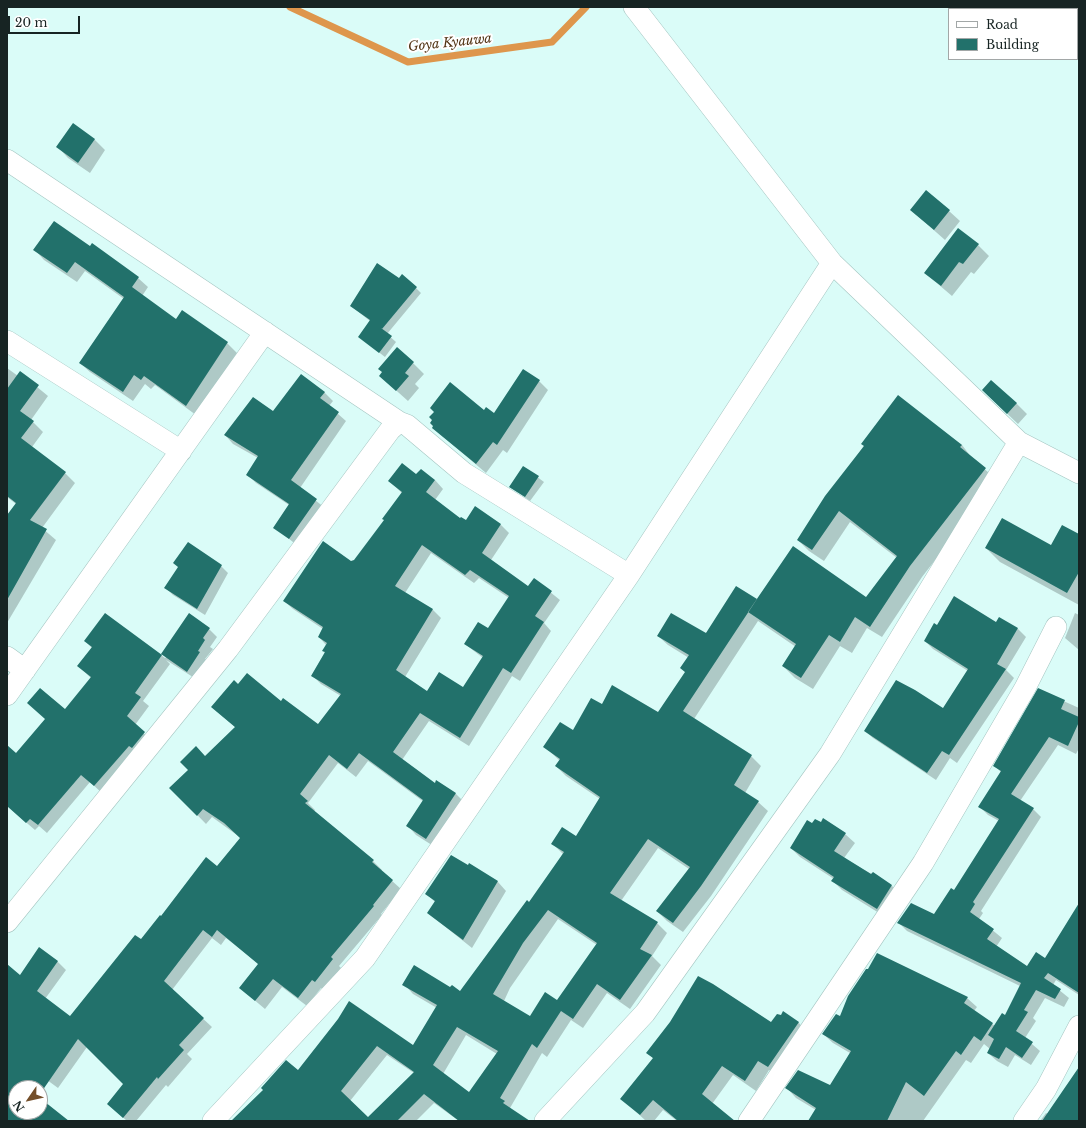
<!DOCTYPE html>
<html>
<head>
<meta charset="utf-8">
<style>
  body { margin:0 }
  #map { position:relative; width:1086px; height:1128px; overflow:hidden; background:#dafcf8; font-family:"Libre Baskerville",serif }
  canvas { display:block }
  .frame { position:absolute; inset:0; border:8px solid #172423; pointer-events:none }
  .legend { position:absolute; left:948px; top:8px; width:130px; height:52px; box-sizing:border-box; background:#fff; border:1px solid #a2a7a7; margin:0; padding:5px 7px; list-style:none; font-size:12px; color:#172423 }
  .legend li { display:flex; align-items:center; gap:8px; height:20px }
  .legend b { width:20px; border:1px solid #a2a7a7 }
  .north { position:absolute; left:8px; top:1080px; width:40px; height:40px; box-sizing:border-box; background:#fff; border:1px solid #a2a7a7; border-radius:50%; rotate:236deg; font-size:11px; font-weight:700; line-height:16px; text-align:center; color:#172423 }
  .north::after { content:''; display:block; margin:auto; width:14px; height:18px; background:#744f2a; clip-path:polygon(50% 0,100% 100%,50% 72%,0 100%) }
  .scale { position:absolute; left:8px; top:16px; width:72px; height:18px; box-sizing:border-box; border:2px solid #172423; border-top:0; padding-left:5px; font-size:12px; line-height:14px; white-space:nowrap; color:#172423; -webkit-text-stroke:3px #fff; paint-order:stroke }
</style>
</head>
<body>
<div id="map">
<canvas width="1086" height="1128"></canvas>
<div class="frame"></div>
<ul class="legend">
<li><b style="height:5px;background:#fff"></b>Road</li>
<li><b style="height:11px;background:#22716b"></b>Building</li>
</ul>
<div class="north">N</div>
<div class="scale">20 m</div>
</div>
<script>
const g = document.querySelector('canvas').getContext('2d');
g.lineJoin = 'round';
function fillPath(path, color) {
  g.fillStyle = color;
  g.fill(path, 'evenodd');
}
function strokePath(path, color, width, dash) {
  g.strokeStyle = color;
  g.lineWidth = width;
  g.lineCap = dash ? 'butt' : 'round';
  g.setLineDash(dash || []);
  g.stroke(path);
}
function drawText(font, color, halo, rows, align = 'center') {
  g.font = font + ' "Libre Baskerville",serif';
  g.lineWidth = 4;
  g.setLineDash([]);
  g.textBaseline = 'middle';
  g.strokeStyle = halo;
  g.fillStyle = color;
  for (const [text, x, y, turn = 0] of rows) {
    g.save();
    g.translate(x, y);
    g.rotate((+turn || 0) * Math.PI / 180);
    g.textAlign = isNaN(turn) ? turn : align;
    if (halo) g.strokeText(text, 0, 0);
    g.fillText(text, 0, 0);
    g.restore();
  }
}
fillPath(new Path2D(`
  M94,139l11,11 -15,23 -22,-15 -10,-11z
  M911,210l38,1 11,10 -15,19z
  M978,245l11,11 -15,18 -3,-2 -19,24 -27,-23z
  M90,248l48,30 10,9 -6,9 34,24 51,23 10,10 -41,62 -41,-30 -4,4 -6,-5 -12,17 -43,-29 -10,-9 44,-64 -39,-28 -8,11 -33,-22 -9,-10z
  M399,279l17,9 5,5 -34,41 9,8 -11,15 -26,-20 11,-16 -19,-15z
  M413,363l11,11 -9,10 4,4 -11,13 -28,-25z
  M7,368l11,8 2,-3 28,23 -17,24 12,12 -11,15 33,26 10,10 -33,45 14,12 -49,83v-106l9,-13 -9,-7z
  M539,381l9,9 -41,63 -4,-3 -17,23 -53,-45 51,-17 11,3z
  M324,392l9,9 -4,5 17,15 -46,67 25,20 -27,38 -24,-19 15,-22 -33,-22 -8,-8 10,-17 -25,-14 -8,-9 48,-22z
  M898,397l64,48 10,13 25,22 -75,97 -40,60 -15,-9 -15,25 -12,-7 -27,43 -18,-11 -12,-12 13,-19 -38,-26 -64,98 57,37 10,10 -16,27 13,9 10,9 -57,85 -28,36 -16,-11 -10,-10 32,-42 -31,-21 -37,53 36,22 10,10 -15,23 9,9 -31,44 -23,-16 -24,35 -12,-8 -24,37 -5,-4 -32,55 16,13h-67l-25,-18 -18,18h-183l65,-49 41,-53 74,27 24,-38 -24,-14 -9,-10 47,4 9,4 70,-89 33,-49 -10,-10 24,-6 23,-39 -34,-23 -10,-10 4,-5 -15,-14 28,-15 29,-27 56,9 28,-41 -5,-5 8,-10 -21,-13 -10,-9 46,-2 52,-34 110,-2 31,-40 -47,-36 -26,39 -15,-10 -11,-11zM558,919l39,26 -39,56 -28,16 -26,-16 6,-13zM466,1035l31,19 -28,40 -26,-20zM387,1055l27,18 -46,46 -18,-18z
  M994,401l22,2 11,11 -9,10z
  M524,467l20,15 -14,19 -20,-14z
  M417,475l18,5 8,9 -8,11 26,20 5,2 10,-14 25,17 8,8 -18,27 37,27 6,-8 26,21 -16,23 7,8 -31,50 -8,-5 -43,70 -40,-25 -27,39 33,24 2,-3 19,13 8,8 -29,45 -19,-12 -8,-9 16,-24 -56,-41 -12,16 -18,-14 -30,40 7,7 -1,2 59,49 9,9 -1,1 20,18 -20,25 1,1 -43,51 2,2 -17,22 -3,-2 -14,18 -25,-19 -17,22 -25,-21 19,-24 -33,-26 -5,7 -9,-7 -40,52 40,37 -25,27 5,5 -24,28 -2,-2 -30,36h-9l-10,-9 7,-28 -37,-37 -29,41 -15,-11 -7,11h-20v24h4l10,9h-23v-155l13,10 37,-15 9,9 -21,29 25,19 92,-101 55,-50 24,-29 -29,-21 -6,7 -35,-36 65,-60 -24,-21 26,-22 43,18 37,22 23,-29 -20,-12 -9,-9 13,-22 -2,-2 3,-6 -7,-8 4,-8 -30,-20 -9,-8 70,-40 31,-40 17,-28 -13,-12zM431,553l43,30 5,-5 30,20 -20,31 -24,15 18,14 -20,31 -36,3 -22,-15 36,-59 -8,-8 -28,-17z
  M1079,535v70l-79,-43 -14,-14 66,-1z
  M221,566l7,7 -23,42 -32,-20 -7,-7 13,-21z
  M1075,613l4,2v35l-14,-12z
  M105,614l60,44 44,-29 8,8 -7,10 3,2 -8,10 3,2 -12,18 -30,-19 4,4 -27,37 6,5 -14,19 18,17 -50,52 -13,-12 -43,51 -8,-7 -4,4 -28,-24v-46l10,-6 48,-44 26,-32 -13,-12 14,-18 -7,-7z
  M999,618l19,11 8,8 -20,33 8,8 -57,85 -7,-5 -14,22 -63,-42 -8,-7 78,-22 25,-38 -35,-22 -8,-8 12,-15 60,-3z
  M1039,690l40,18v40l-3,6 -18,-9 -38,56 13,8 8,8 -60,94 2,2 -4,6 23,19 -6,9 31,21 18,-9 34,-25v61l-23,-15 -3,5 16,13 -5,9 -19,-9 -12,20 3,3 -11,17 15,13 -9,14 -16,-10 -7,12 -11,-6 -9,-8 2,-4 -6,-5 -13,19 -5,-3 -43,61h-114l7,-11 -20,-12 -9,-10 44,-2 19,-33 -17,-10 -10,-9 17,-16 127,-20 10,9 -3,4 21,15 11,-10 14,-30 -113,-55 -8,-8 35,-8 20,-24 45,-70 -11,-6 -8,-8 21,-35 -6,-6z
  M821,824l24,10 10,9 -11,15 48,28 9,9 -14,23 -45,-28 -9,-9 1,-2 -34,-22 -9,-9 21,-23z
  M469,865l29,17 8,9 -34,57 -44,-35 7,-11 -8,-8z
  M798,1022l10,11 -29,43 -10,-6 -13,21 -23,-16 -21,29 21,17h-56l-14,-11 -9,11h-8l-24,-22 32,-40 -6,-6 123,-29z
  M1079,1068v53h-39l6,-8 2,1z`), '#0003');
strokePath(new Path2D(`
  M290,7l118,55 144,-20 34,-35`), '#de964c', 7);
fillPath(new Path2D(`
  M73,123l22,16 -17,24 -22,-16z
  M926,190l24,20 -16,20 -24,-20z
  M54,221l36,25 2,-3 47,34 -7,10 44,32 6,-9 46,32 -42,64 -42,-30 -3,4 -7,-5 -11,17 -44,-29 45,-66 -49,-35 -8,11 -34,-23z
  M958,228l21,16 -16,20 -4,-2 -18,24 -17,-13z
  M377,263l22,15 3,-4 15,13 -35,42 -1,-1 11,8 -13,17 -21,-16 12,-17 -20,-14z
  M397,347l17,15 -9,11 4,3 -13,15 -17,-15 3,-4 -4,-3z
  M523,369l17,11 -43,65 -4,-3 -17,22 -44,-36 1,-2 -3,-3 2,-3 -3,-3 5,-5 -4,-4 20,-26 34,28 2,-3 8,6z
  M20,371l19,14 -19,26 14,10 -13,17 45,34 -36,48 17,9 -40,71v-85l9,-12 -9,-7v-107z
  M301,374l24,18 -5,6 19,14 -48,68 26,19 -28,40 -16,-11 16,-24 -43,-29 12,-19 -34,-21 29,-38 20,14z
  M991,380l26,23 -10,11 -25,-24z
  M898,395l64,50 -2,2 26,21 -76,98 -40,61 -15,-10 -15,25 -11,-7 -28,43 -19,-12 14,-22 -48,-32 45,-66 73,51 31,-41 -58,-45 -27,39 -15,-10 28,-44 39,-50 -3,-2z
  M402,463l14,11 5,-5 14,11 -9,12 34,26 1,-1 5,3 9,-14 26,18 -19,29 46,33 6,-8 18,13 -17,25 9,6 -33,51 -8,-5 -43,70 -40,-25 -27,39 42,31 1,-3 20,13 -30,46 -20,-13 17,-26 -64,-47 -12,16 -18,-14 -29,39 8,7 -3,2 69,57 -2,2 21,18 -20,25 1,1 -43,51 2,2 -18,23 -3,-2 -14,18 -25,-19 -18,22 -16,-13 19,-24 -41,-34 -5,7 -9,-7 -39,51 40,37 -25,27 5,5 -26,29 -1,-2 -34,41 -16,-14 16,-20 -45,-45 -38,55v-6h-24v24h24v-14l29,23h-62v-157l13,11 19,-28 19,14 -21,30 33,25 65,-81 6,4 19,-24 1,1 45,-59 11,9 23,-28 -16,-15 -21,-14 -6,7 -28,-28 19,-18 -8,-8 16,-16 9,10 30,-29 -24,-20 23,-27 4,4 9,-11 34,28 2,-3 35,26 23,-30 -30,-18 14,-24 -3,-1 5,-8 -9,-6 5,-10 -40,-26 40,-60 28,20 3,-1 30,-40 -2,-1 20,-27 -14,-11zM422,545l43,30 5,-5 39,26 -21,32 -10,-6 -14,22 19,12 -20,31 -24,-15 -12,19 -31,-21 37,-61 -38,-23z
  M523,466l16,10 -14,21 -16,-10z
  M1002,518l49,27 11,-20 17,9v38l-12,21 -82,-45z
  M188,542l34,23 -25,44 -33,-21 14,-21 -5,-4z
  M736,586l21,13 -74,112 69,44 -18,30 25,16 -58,85 -28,37 -17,-12 34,-44 -42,-28 -38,54 48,29 -18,27 12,6 -32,45 -23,-16 -24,35 -12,-8 -24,37 -5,-4 -32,54 5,3 -2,2 27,18h-71l-35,-27 -27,27h-166l32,-31 -2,-2 25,-28 12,10 40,-51 11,-18 64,44 24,-40 -35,-20 12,-20 36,22 2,-2 8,6 67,-91 2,2 35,-50 -13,-8 11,-17 14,9 24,-39 -45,-31 5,-7 -17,-12 17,-25 13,8 18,-32 11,6 10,-19 46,27 27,-40 -5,-4 9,-13 -32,-19 14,-23 35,20zM548,910l49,33 -40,57 -12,-8 -15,24 -37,-22 30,-51zM457,1027l41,24 -29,41 -36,-27zM377,1046l37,26 -46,45 -27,-26z
  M954,596l42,26 3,-5 19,11 -21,36 9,5 -57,86 -7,-4 -15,22 -63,-42 32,-51 19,10 28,18 25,-39 -44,-28 10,-18 3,2z
  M105,613l57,42 -27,38 6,4 -14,19 18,16 -13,16 -3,-2 -35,40 -13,-11 -43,50 -8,-6 -4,4 -19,-17v-61l9,8 29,-34 -18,-16 13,-15 25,21 26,-32 -14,-11 15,-19 -8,-6z
  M189,613l21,15 -7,10 2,2 -7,11 2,1 -13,20 -26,-18z
  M1038,688l27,12 -4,9 18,8v5l-11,24 -19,-9 -38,57 23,14 -61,94 2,2 -5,8 24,17 -7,10 40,27 9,-14 9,6 34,-55v90l-31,-20 -4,5 17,11 -6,10 -19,-9 -12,20 4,2 -12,19 17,11 -11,16 -16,-11 -7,12 -12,-6 7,-14 -6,-4 14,-22 3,2 16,-32 -124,-60 14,-20 23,11 17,-26 3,2 45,-71 -21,-12 23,-36 -8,-5z
  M823,818l23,15 -12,18 37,23 2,-2 19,13 -15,24 -46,-28 3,-4 -44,-29 17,-28 5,3 3,-4 6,3z
  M451,855l17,10 1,-2 29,18 -35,59 -36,-27 8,-12 -10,-7z
  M877,953l91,44 -4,6 29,20 -12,18 -7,-5 -13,19 -5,-4 -32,45 -18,-14 -19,39h-79l8,-13 -31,-20 13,-18 32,15 21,-34 -29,-17 14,-20 4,2 8,-20 18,-27h2z
  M698,976l15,8 58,38 6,-8 4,1 2,-4 16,11 -31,45 -10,-6 -13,20 -23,-15 -20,28 33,27h-57l-25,-21 -13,15 -20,-16 33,-41 -7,-5 24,-31z
  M1079,1067v54h-37z`), '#22716b');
const street = new Path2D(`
  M634,7l198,256 187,179 60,31
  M7,160l392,262
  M7,341l174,110
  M7,657l18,13
  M7,695l258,-363
  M7,922l221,-273 162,-219 9,-8 8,3 57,48 165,102
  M213,1121l152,-163 264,-383 203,-312
  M545,1121l100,-108 185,-259 189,-312
  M749,1121l174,-258 102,-175 31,-61
  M1024,1121l22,-32 33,-63`);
strokePath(street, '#a4c5c1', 22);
strokePath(street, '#fff', 21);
drawText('italic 13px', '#523415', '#fff', [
  ["Goya Kyauwa",450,43,-6]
]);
</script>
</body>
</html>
